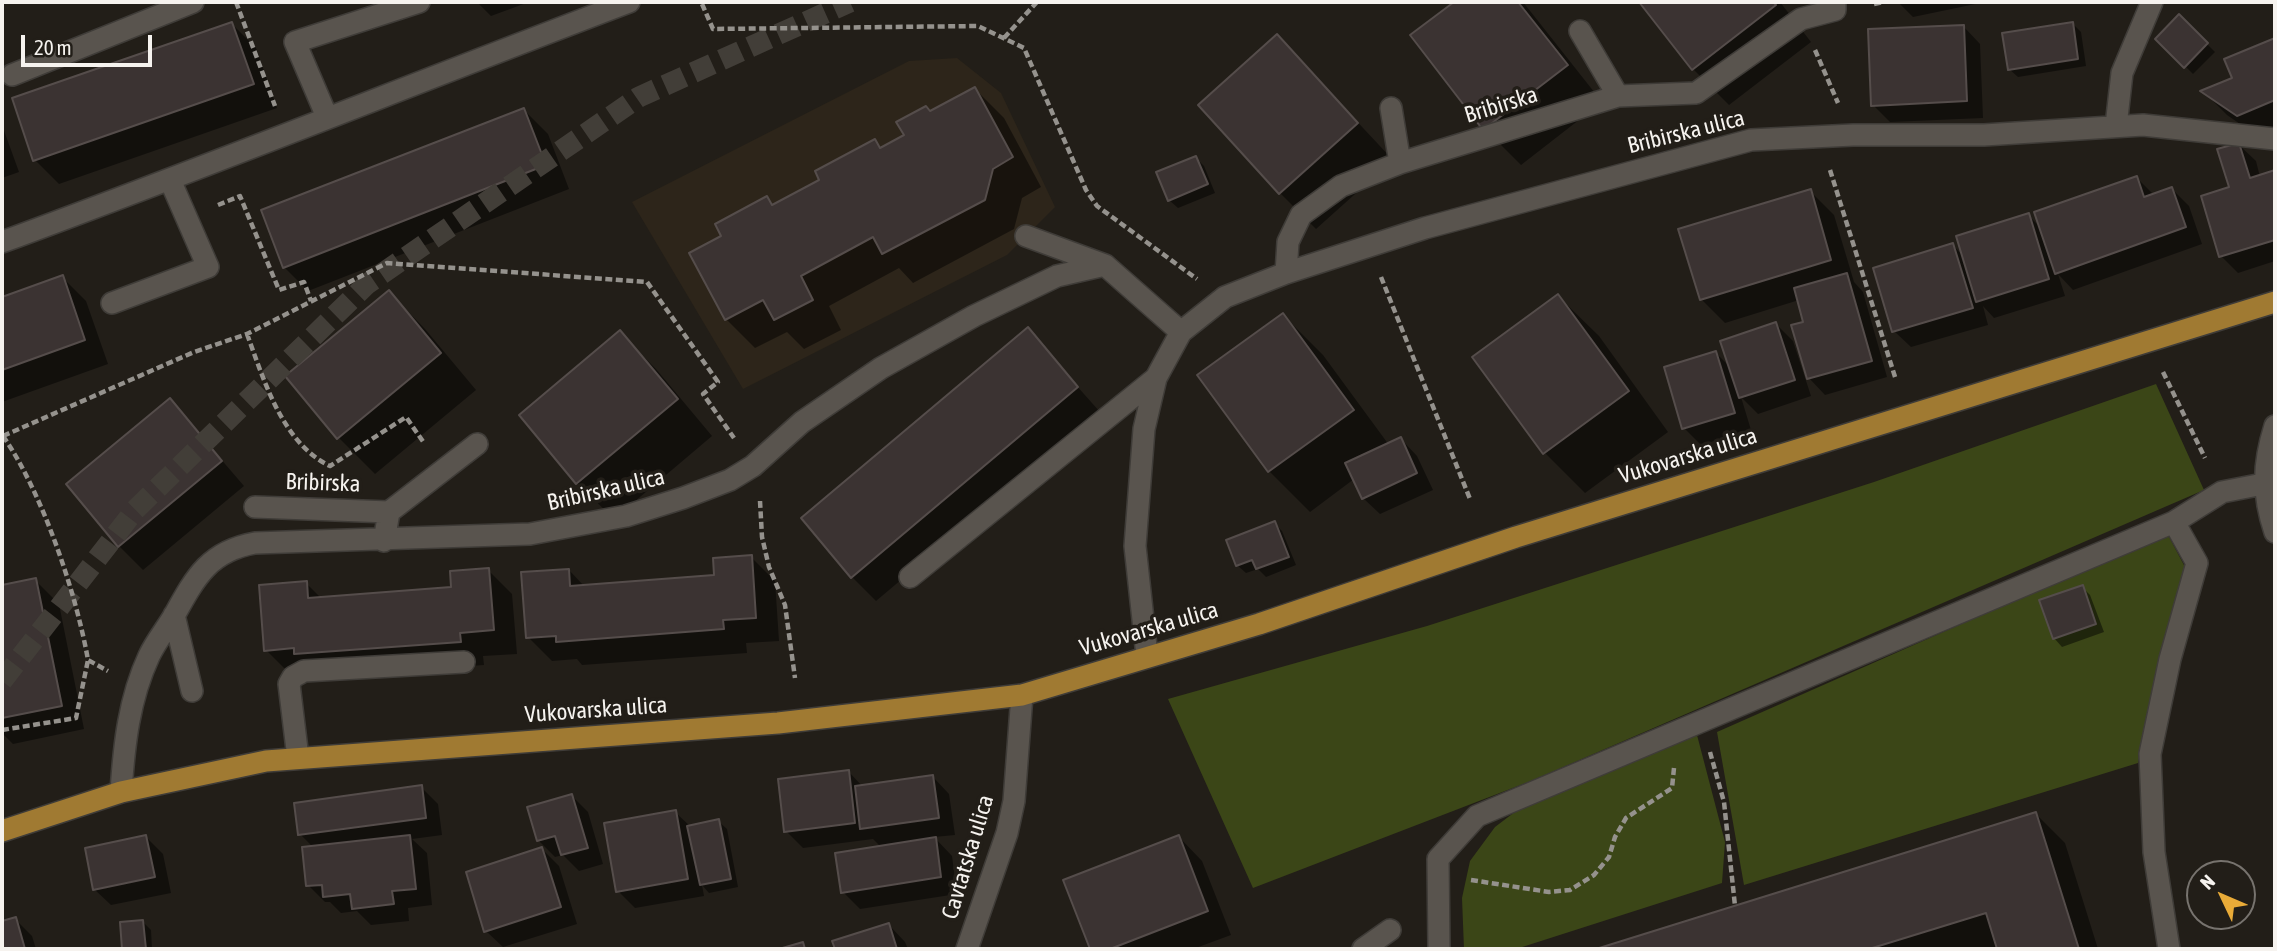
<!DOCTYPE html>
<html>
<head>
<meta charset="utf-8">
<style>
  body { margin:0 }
  #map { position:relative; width:2277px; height:951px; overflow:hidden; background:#221e18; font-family:"Asap Condensed",sans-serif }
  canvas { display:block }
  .frame { position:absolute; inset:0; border:4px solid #f6f3ef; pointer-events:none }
  .north { position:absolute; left:2186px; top:860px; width:70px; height:70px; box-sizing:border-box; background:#221e18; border:2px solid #77736e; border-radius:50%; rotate:314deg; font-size:19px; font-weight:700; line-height:28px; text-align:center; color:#f6f3ef }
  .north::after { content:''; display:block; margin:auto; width:24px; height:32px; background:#e9ab38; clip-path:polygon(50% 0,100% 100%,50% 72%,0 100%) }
  .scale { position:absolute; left:21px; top:35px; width:131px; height:32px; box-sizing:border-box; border:4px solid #f6f3ef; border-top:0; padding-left:9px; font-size:21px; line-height:24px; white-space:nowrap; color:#f6f3ef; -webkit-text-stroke:5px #221e18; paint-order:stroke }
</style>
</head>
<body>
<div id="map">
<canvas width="2277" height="951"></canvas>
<div class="frame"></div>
<div class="north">N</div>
<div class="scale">20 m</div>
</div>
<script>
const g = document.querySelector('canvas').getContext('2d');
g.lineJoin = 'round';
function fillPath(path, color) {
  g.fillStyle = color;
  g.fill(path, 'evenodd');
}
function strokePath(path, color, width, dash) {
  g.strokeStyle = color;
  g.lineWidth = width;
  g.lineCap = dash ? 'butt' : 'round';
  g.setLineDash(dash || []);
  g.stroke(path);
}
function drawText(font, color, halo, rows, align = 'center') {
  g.font = font + ' "Asap Condensed",sans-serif';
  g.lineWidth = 7;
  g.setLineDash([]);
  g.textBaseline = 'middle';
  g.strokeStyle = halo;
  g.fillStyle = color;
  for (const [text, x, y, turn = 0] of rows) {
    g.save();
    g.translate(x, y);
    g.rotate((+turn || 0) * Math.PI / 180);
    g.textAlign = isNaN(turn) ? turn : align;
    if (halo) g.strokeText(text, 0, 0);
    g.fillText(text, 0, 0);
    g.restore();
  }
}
fillPath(new Path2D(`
  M957,58l44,35 54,114 -48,48 -264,134 -111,-187 277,-141z`), '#2d251a');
fillPath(new Path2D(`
  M2156,384l48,106 -673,291 -278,107 -85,-189 259,-73 447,-144z
  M2167,533l18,34 -47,196 -394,122 -27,-153z
  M1697,735l28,107 -3,41 -206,66h-52l-2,-51 8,-37 25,-34 29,-22z`), '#3b4617');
fillPath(new Path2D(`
  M477,2h52l-38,14z
  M1457,2h66l79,100 -81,63 -36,-36 -72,-93z
  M1641,2h139l31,40 -82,63 -36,-36z
  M1898,2h87l-72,15z
  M2179,16l36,36 -22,22 -35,-35z
  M232,24l24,24 21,60 -218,76 -24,-24z
  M2073,24l8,8 5,34 -68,11 -9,-8z
  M1964,27l16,17 3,74 -93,4 -17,-17z
  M1277,36l116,124 -77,69 -36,-36z
  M2275,40v93l-13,6 -35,-24 -23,-23 30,-13 -8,-19z
  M975,89l29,29 37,69 -19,11 -8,31 -101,54 -14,-15 -70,38 12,24 -37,19 -17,-17 -32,16 -29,-29 -2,-83 43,-38 7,7 47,-25 54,-39 7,7 24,-13 24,-22z
  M524,110l24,24 21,55 -261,102 -24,-24z
  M2,125l17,47 -17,6z
  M2239,145l17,16 4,16 15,-5v89l-37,12 -17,-17 -18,-58 28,-10z
  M1196,158l8,8 11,27 -37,15 -9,-8z
  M2137,178l17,17 18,-6 17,17 13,38 -129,46 -15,-16 7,22 -71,22 -11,-12 5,19 -77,22 -17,-16 59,-86 10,11 65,-41 13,13z
  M1810,191l24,24 20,67 9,10 24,85 -62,18 -16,-17 -4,-55 -6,-23 -74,23 -24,-24z
  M62,277l24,24 22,63 -106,38v-104z
  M389,292l36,37 51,61 -101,84 -36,-36 -51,-62z
  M1558,296l41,40 69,96 -83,61 -40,-40z
  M1283,315l40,40 66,90 12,-6 16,17 16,34 -53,24 -17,-16 -9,-19 -44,33 -41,-41 -70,-95z
  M1776,324l17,17 18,55 -53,18 -17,-17 10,33 -50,15 -17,-17 32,-75 15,15z
  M1027,330l73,82 -224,189 -24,-24z
  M620,333l36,36 56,67 -98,83 -37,-36 -56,-68z
  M170,400l74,86 -101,84 -24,-24z
  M1274,523l8,8 14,34 -30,12 -8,-8 -12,4 -9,-8z
  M751,557l24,24 4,60 -33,2 1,10 -165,12 -5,-6 -25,2 -24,-24 41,-67 15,16 132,-10z
  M488,570l24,24 5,60 -34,2 1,9 -165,12 -29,-3 -24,-24 40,-67 16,16 131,-10z
  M35,580l24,24 25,125 -71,15 -11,-11v-146z
  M2082,587l8,8 14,37 -42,15 -8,-9z
  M849,772l14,15 70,-10 16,17 6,41 -21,2 18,19 5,38 -97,15 -17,-17 38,-45 -8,-8 -70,9 -17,-17z
  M421,787l17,17 4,31 -30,4 15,14 5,52 -24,3 1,13 -38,4 -14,-14 -16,2 -11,-11h-5l-17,-17 5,-38 -13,-13z
  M572,796l16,16 15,52 -24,7 -16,-16 -8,2 -16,-16 -10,-33z
  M675,812l16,15 27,-6 9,8 11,58 -29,6 -7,-8 2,11 -69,12 -17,-17z
  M2036,814l29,29 33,106h-496z
  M146,837l17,17 8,39 -60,12 -17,-16z
  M1179,837l23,24 29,74 -38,14h-101l-27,-68z
  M542,849l17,17 18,58 -74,23 -17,-16z
  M15,919l17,17 4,13h-34v-26z
  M143,922l8,8 1,19h-28l-2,-26z
  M889,925l16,17 3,7h-72l-2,-7z`), '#0007');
const building = new Path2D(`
  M1454,2h64l50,63 -85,65 -73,-95z
  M1639,2h134l3,3 -84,65z
  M2179,14l29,29 -24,25 -29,-29z
  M232,22l22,62 -221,77 -21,-63z
  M2073,22l5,37 -70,11 -6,-37z
  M1964,25l3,76 -96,5 -3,-77z
  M1277,34l81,89 -79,71 -81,-89z
  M2275,38v62l-38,16 -37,-25 32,-13 -8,-19z
  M975,87l38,70 -20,12 -8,31 -103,54 -9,-17 -72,39 12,24 -39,20 -11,-20 -38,20 -36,-67 32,-17 -6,-12 52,-28 5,9 47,-25 -4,-9 60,-32 5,9 24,-13 -8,-13 30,-16 4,5z
  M524,108l22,57 -263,103 -22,-58z
  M2239,143l11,35 25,-8v70l-56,17 -18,-61 28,-9 -12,-38z
  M1196,156l12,28 -40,17 -12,-29z
  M2137,176l7,21 28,-10 14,40 -131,47 -21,-62z
  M1811,189l20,71 -131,40 -22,-71z
  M2029,213l20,66 -73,23 -20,-66z
  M1953,243l20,65 -81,24 -19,-64z
  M1847,273l25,88 -65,18 -16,-54 12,-3 -9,-34z
  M63,275l22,65 -83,30v-73z
  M389,290l52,63 -104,86 -52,-63z
  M1558,294l71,97 -86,63 -71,-97z
  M1283,313l71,97 -86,62 -71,-97z
  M1776,322l19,58 -56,18 -19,-57z
  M1028,327l50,60 -227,191 -50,-60z
  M620,330l58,69 -102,85 -57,-69z
  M1716,351l19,62 -53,16 -18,-62z
  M170,398l52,63 -104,86 -52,-63z
  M1401,437l16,36 -55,26 -17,-36z
  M1275,521l14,36 -33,12 -4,-9 -16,6 -10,-26z
  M752,555l4,63 -33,2 1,9 -168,13v-6l-30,2 -5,-66 48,-3 1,17 144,-11 -1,-17z
  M489,568l5,62 -34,3 1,9 -167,12v-6l-30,3 -5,-66 48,-4 1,17 143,-11 -1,-16z
  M36,578l26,128 -60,12v-133z
  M2083,585l13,39 -43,15 -14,-39z
  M849,770l6,53 -71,9 -6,-53z
  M933,775l6,43 -79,11 -5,-43z
  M422,785l4,33 -128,17 -4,-32z
  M572,794l16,54 -27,7 -6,-19 -18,5 -10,-34z
  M676,810l12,69 -72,13 -12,-69z
  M2036,812l43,137h-82l-11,-36 -117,36h-273z
  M719,819l12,60 -31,6 -13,-59z
  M146,835l9,42 -62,13 -8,-42z
  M410,835l6,54 -24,2 2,13 -42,5 -2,-15 -27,3 -1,-12 -16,1 -4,-39z
  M1179,835l29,76 -98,38h-20l-27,-69z
  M936,837l5,40 -100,16 -6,-40z
  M542,847l19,60 -77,25 -18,-60z
  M16,917l9,32h-23v-28z
  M143,920l3,29h-24l-2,-27z
  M889,923l8,26h-62l-3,-8z
  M803,942l2,7h-26z`);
fillPath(building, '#3b3332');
strokePath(building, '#554d4b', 2);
strokePath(new Path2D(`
  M2,681l133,-171 232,-226 272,-187 211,-95`), '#423e38', 21, [21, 10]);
const minor = new Path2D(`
  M1580,31l38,65
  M12,75l181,-73
  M1391,108l9,55
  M327,117l-32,-75 124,-40
  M2116,126l6,-53 30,-71
  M1026,236l79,29 76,67
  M2,242c210,-77 418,-161 627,-240
  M1286,273l2,-31 13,-27 40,-29 59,-23 218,-67 78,-3 105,-74 34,-9v-8
  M112,303l96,-36 -38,-87
  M2275,426c-12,38 -13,68 0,106
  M255,507l134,5
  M384,541l5,-29 88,-68
  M910,577l246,-199
  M174,615l18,76
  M1147,656l-12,-110 9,-117 12,-51 25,-46 44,-35 61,-24 139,-45 326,-88 102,-5h131l159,-10 132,14
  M298,758l-9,-74 4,-7 11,-6 160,-9
  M121,792c3,-47 8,-93 28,-136 7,-15 18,-28 26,-42 21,-38 35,-63 80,-71l275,-9 96,-18 57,-18 47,-18 23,-14 49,-44 79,-54 93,-52 83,-40 48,-11
  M967,949l40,-116 7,-32 8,-106
  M1363,949l27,-19
  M1439,949l-1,-90 39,-43 697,-294 48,-30 41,-8
  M2169,949l-15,-97 -4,-98 20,-95 27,-96 -23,-41`);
const major = new Path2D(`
  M2,831l119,-39 145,-31 512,-38 244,-28 237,-71 257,-87 759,-235`);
strokePath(minor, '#3f3c38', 24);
strokePath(major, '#3f3c38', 24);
strokePath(new Path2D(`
  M236,2l39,104
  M702,4l11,25 265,-3 46,22 62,142 11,16 100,73
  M1874,4l9,-2
  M1004,38l33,-36
  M1815,50l23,53
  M1830,170l66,210
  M218,205l22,-9 39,94 25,-8 7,19
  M1381,277l89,222
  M247,334c17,46 35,109 83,132l76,-49 18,26
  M2163,372l42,86
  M3,436l191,-84 53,-18 140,-71 260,19 71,100 -15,12 31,44
  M3,436c39,56 73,156 85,224l20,11
  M760,501l2,36 7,30 16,38 10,73
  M2,730l74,-12 12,-58
  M1710,752l14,50 11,104
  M1471,880l78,12 21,-2 24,-15 15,-18 6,-20 11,-19 46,-30 2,-20`), '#95928d', 4.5, [7, 3.5]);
strokePath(minor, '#59544e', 21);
strokePath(major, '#a07a32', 21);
drawText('23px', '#f6f3ef', '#221e18', [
  ["Bribirska",1501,105,-17],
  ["Bribirska ulica",1686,132,-14],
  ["Vukovarska ulica",1688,456,-17],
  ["Bribirska",323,483,2],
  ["Bribirska ulica",606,490,-13],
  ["Vukovarska ulica",1149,629,-16],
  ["Vukovarska ulica",596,710,-4],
  ["Cavtatska ulica",968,857,-73]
]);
</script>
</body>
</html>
